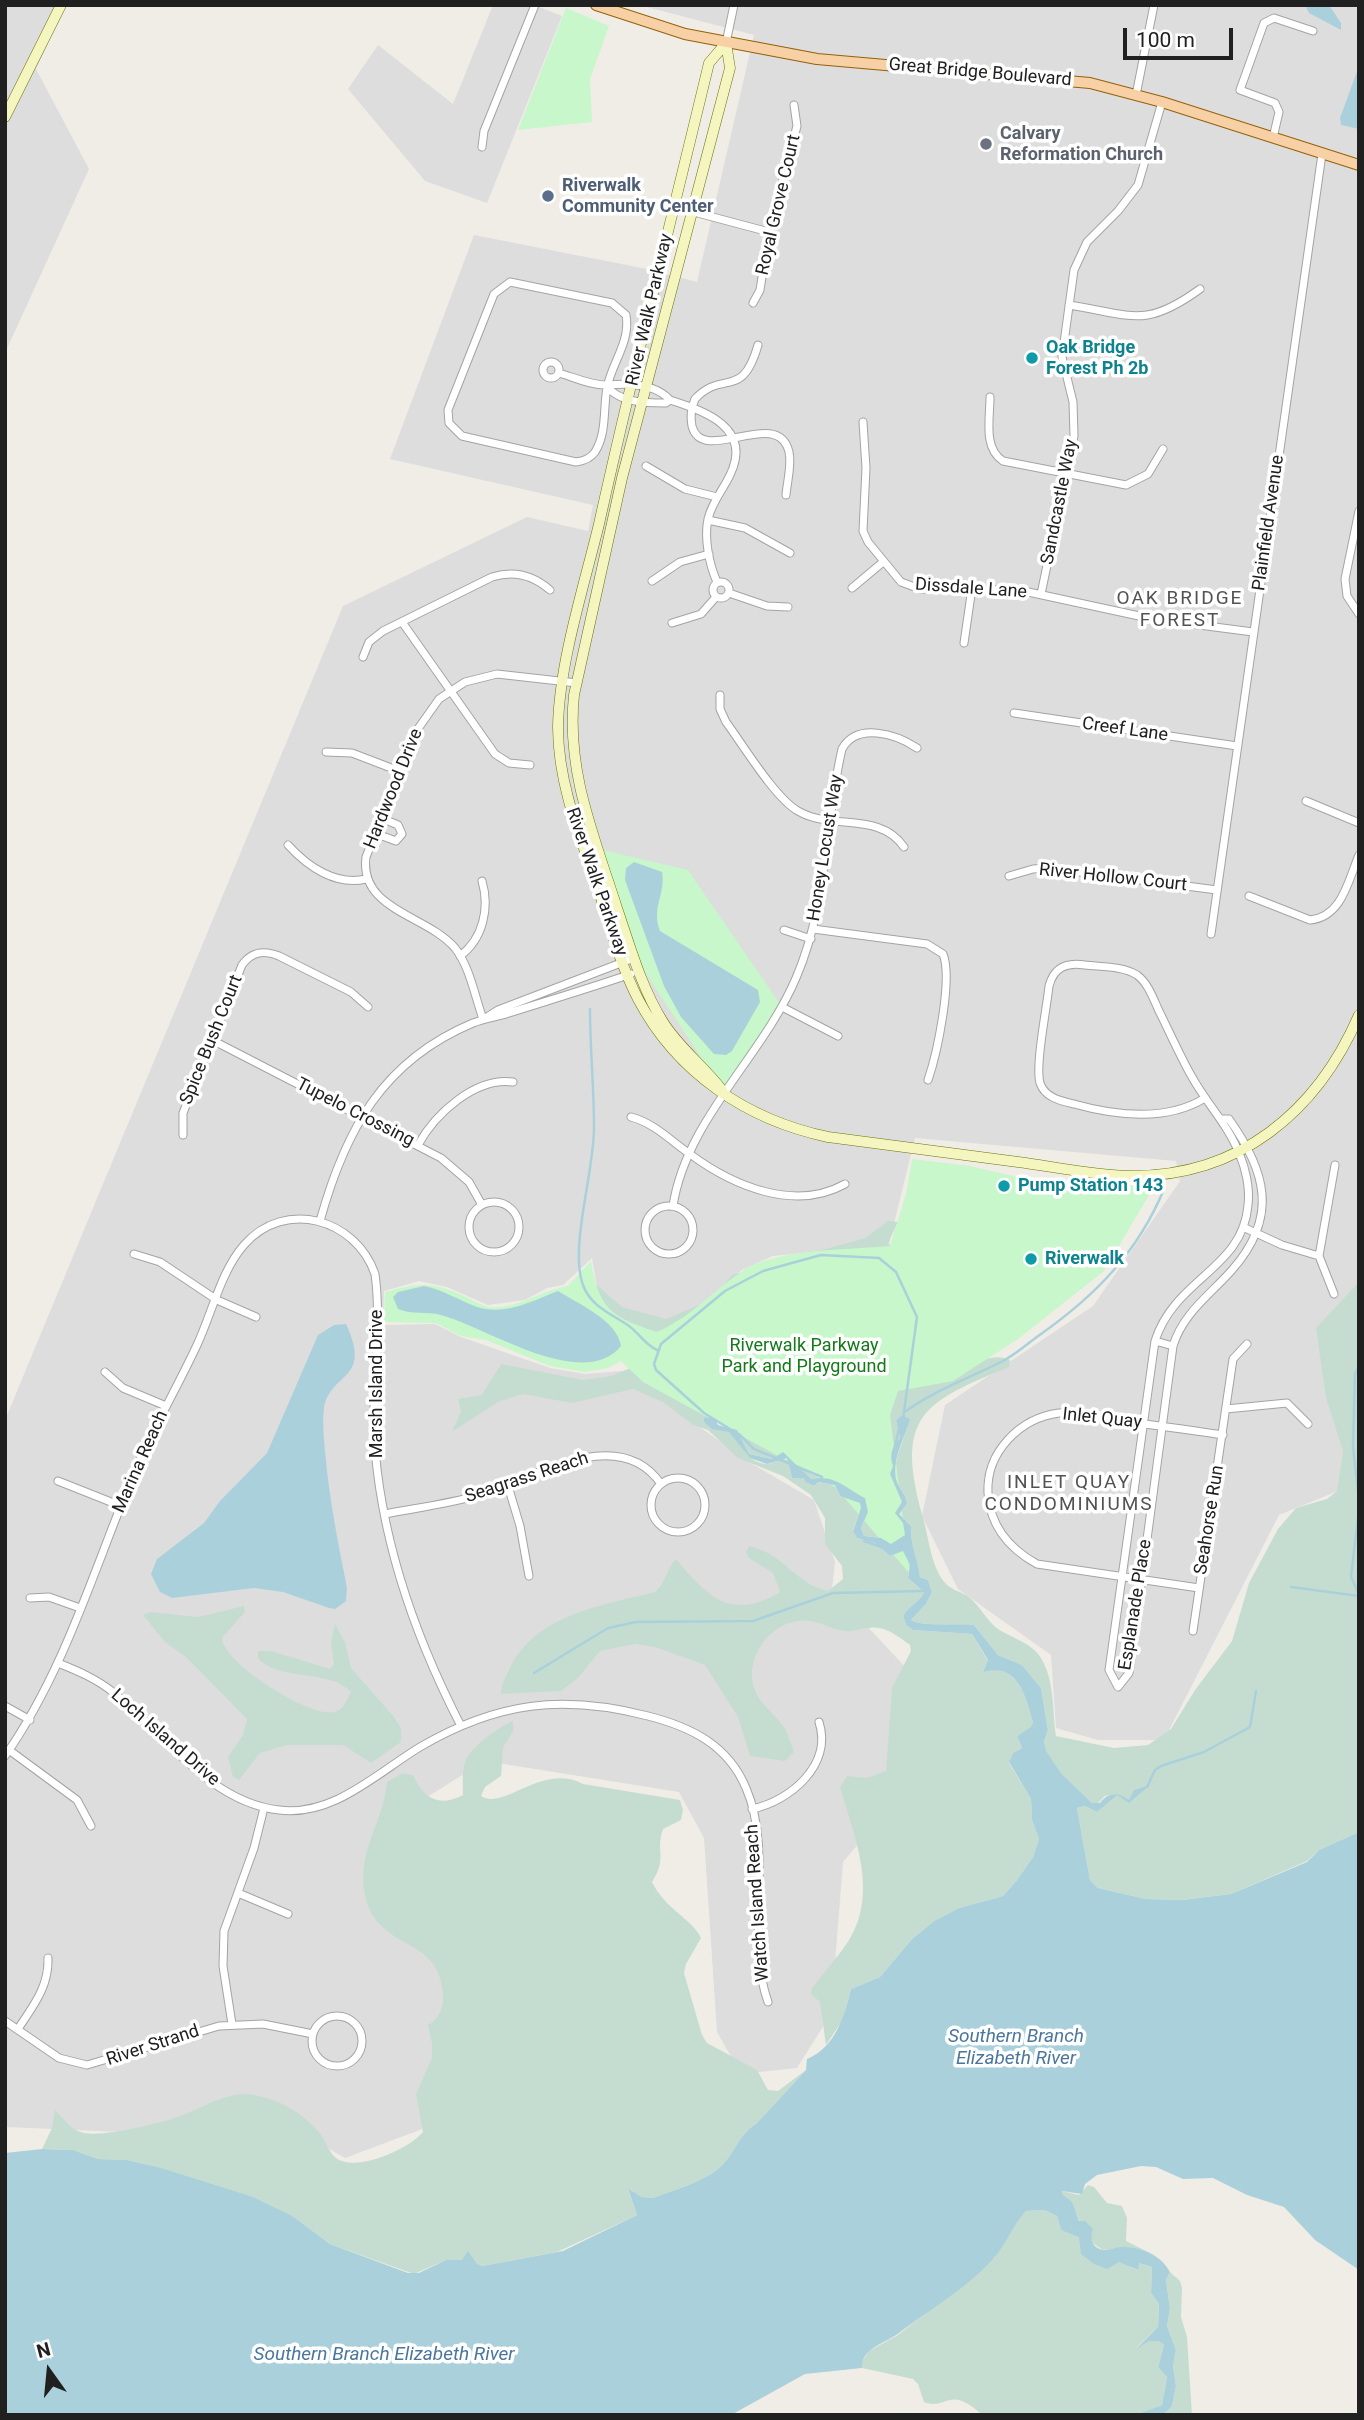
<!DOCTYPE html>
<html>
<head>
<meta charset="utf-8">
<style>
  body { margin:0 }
  #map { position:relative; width:1364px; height:2420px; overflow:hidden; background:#f0ede7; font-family:Roboto,sans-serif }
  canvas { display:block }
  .frame { position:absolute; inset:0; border:7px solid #202020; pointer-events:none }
  .north { position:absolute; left:14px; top:2336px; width:70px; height:70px; -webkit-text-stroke:5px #fff; paint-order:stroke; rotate:345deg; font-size:19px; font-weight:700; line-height:28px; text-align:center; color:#202020 }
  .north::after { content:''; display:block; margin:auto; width:24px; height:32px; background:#202020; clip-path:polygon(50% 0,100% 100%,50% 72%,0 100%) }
  .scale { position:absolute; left:1123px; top:28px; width:110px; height:32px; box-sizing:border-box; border:4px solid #202020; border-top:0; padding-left:9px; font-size:21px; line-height:24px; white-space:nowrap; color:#202020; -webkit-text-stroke:5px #fff; paint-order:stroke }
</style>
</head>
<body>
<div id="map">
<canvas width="1364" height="2420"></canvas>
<div class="frame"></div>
<div class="north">N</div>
<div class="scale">100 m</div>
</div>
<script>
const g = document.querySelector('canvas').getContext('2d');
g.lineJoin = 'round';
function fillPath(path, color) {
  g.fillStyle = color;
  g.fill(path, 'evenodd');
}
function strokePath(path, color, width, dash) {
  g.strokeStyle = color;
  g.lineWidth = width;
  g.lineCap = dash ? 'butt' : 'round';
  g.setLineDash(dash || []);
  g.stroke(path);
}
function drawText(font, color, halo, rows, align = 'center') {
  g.font = font + ' Roboto,sans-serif';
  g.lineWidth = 7;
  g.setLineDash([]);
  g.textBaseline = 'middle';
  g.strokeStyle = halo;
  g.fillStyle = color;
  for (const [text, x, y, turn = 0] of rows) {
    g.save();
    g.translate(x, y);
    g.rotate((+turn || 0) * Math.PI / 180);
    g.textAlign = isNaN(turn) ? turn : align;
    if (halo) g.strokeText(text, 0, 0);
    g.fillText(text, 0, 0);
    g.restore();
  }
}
fillPath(new Path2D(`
  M5,5h61l-30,64 53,100 -84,184z
  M493,5h41l28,11 -75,187 -62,-22 -77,-92 30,-44 75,59z
  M639,5h720v1360l-4,119 -76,31 -115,225h-66l-42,-12 -5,-73 -93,-66 -36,-73 23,-111 148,-99 87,-125 -4,-20 -261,-23 -26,106 -116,12 -31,14 -59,49 -26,11 -59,-37 -6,-35 -29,27 -16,3 -22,12 -37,5 -41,-18 -28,-6 -35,10 -1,34 52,-1 26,13 89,31 35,6 36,-3 128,91 65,38 21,62 -3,27 79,84 -1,110 -67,79 -12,152 -34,54 -56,6 -24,-42 -13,-194 -25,-46 -194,-31 -98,61 67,149 -29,157 -80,30 -104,-60 -96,35 -140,-6v-707l338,-814 184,-89 61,14 5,-26 -203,-46 84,-224 178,35 45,12 57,-247z`), '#dedddd');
fillPath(new Path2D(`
  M888,1221l10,1 -10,21 33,42 7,41 1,39c29,14 58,-17 81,-5l-1,7c-85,35 -114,48 -87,147 7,22 8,52 24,70 6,6 16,8 23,13 11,9 18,24 29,32 14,9 34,14 43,29 14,23 11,52 15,78l58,12 34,-3 23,-16 24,-39 37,-49 17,-58 29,-54 18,-21 31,-9 10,-8 6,-40 -17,-53 -10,-70 43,-46v550l-40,18 -12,11 -76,33 -48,6 -37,-1 -48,-11 -8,-8 -13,-72 8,-2 12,6 19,-18 -11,2 -9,9 -4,-2 -31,-30 -16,-22 -1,-8 4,-13 -7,-42 -19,-23 -24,-10 -24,-30c-14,-2 -54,2 -63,-5l15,-16 6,-12 -4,-12 -8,-3c-2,-19 -10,-32 -9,-51l-12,-12 8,-10c-2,-13 -8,-14 -11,-25 -4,-21 10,-40 13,-60l-7,-4 -6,5 4,18c-16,16 -11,46 2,64l-7,11 8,9 2,13 -14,9 -10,-6 -17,-2 -3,-8 7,-16 -2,-13c-21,-11 -31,-25 -56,-20l-27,-27 -11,7 -23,-5 -12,-24 -11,-2 -11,-9 -10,-2 -2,4c9,8 16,6 26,11 17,8 11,29 37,32 8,0 14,-6 21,-6l5,20h12l1,4 9,4 3,-4 18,3 5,11 20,7 1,5 -8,22 4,8 18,5 15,13 13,-5 7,14 -2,13 16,14c-5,11 -15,13 -21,24l3,9 7,5 59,4 16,27 -5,10c35,-8 43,26 50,52l-1,4 -15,9 5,12 -9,5 -4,10 22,36 1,21 7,19 -6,18 -16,23 -14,16 -44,12 -25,13 -22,18 -32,38 -29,12 -9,32 -16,24 -6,-43 -9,-8 1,-6c12,-16 26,-31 37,-48 30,-48 5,-104 -9,-153l7,-11 20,2 19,-7 6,-83 19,-37 -1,-6c-14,-10 -25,-20 -43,-17 -7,1 -15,4 -22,3 -12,-1 -24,-9 -36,-10 -31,-4 -59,26 -57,57 2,23 20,32 32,49 4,7 7,17 10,25l-9,9 -35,-5 -12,-39 -33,-52 -50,-18 -20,-3 -35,7 -22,27 -17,13 -60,3c0,-10 5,-17 9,-26 25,-53 92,-63 145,-76 10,-7 11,-23 21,-33 33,39 55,62 104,33l-7,-19 -24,-15 -3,-6 3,-6c38,9 44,37 79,45l15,-12 -1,-13 -17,-22v-26l-14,-23 -28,-19 -45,-18 -30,-28 -15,-5 -30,-23 -30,-13 -61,14 -49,-9 -25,8 -40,26 -6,3 9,-19 -3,-13 24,-4 19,-31 82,16 28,-4 22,-9 7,-26 -9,-10 -27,-17 -26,-29 5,-12 39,34 44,12 47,-20 19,-24 133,-37zM847,1259c9,4 18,-2 28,1 24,8 29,39 32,61l-10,16 -9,30 -5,3 -20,-5 -6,2 10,32 -1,53c-29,10 -27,-15 -50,-22l-8,16 -14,-14h-19l-29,-16 -28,-3 -2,-6 -23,-15 -16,-17c-5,-30 55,-85 80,-97 27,-14 61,-16 90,-19z
  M244,1606l1,6 -23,26c0,24 88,80 112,74 9,-2 13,-12 17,-20 -23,-24 -74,-10 -93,-34v-7h13l59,18 4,-5 -3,-21 4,-19 10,18 6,26 43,49 7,11v14l-30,21 -28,-18h-56l-27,8 -21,27 -6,-3 -5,-20 15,-22 4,-16 -60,-61 -22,-16 -22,-27 8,-3 47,5z
  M513,1721v10l-10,17 -2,28 -16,11 -4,9c23,15 61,-34 102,-12l97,16 3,10 -2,10 -18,9c-8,24 5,28 -11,53 13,27 40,37 49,56l-15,26 -2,9 18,62 5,8 50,27 11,20 10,1 28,-21 -50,54c-17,9 -22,32 -38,45 -18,14 -44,21 -65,29l-11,-1 -14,-7 9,25 -80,37 -75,14 -19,-6h-17l-32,14 -84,-30 -36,-27 -136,-50 -31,-7 -29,-1 -25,-9 -31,-1 10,-21 3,-18c8,8 17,21 29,23 21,4 78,-10 99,-18 21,-8 48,-25 71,-20 25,4 47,17 64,36 7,7 10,21 18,27 20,15 73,-9 87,-26l-7,-38 16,-36v-14l-4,-19c11,-6 16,-18 15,-31 -4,-50 -42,-43 -68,-75 -5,-6 -10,-21 -11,-30 -6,-39 20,-69 23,-107l16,-9 10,2c10,23 26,33 50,20 0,-9 -1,-20 1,-29 4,-19 32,-37 49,-45z
  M1088,2185l6,2 13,16 15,3 5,12 -1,23 26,13c-9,-3 -18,-5 -27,-6 -9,-1 -19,4 -27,0 -14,-7 -21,-43 -36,-54v-3l17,4z
  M1044,2210l13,6 4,14c27,5 51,29 76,40l2,-7 13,4 -1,26 8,11 -1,23 -23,22 14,-8 10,-1 5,5 -6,22 9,10 -5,28 -27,10h-153c-33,-31 -35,-4 -58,-13l-6,-18 -5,-5 -51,-11v-6l7,-11 29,-16 96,-77 18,-33 14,-14z
  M1170,2272l10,9 2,7 -1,29 6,20 5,78h-29l9,-9 4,-20 -3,-20 3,-16 -9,-24 3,-17 -4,-29z`), '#c5ddd1');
fillPath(new Path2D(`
  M566,8l43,18 -19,53 2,43 -74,8z
  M598,849l90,21 94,137 -57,87 -82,-125z
  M912,1159l58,7 73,17 112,2 -51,86 -86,68 -65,42 -55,10 -8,24 20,159 -75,-87 -192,-105 -22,-21 -13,7 -23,4 -35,-6 -64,-26 -25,-4 -25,-13 -52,-1 1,-30c33,-9 47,-11 79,4 7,3 17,10 25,11 27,3 53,-17 79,-21l23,-25c8,48 20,56 66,71 36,-16 53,-39 84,-60 34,-24 108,-22 149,-26l16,-52z`), '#c7f7ca');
fillPath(new Path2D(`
  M1305,5h24l12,18v7l-32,-17z
  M1359,66v63l-18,-4 -1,-7z
  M634,862l28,10c4,22 -11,35 -2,59l98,59 2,12 -28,49 -6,4 -12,-1 -33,-37 -17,-31 -39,-106 1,-12z
  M424,1286c20,4 34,14 53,21 28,9 55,-6 81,-16 19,12 60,30 63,55 -39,47 -136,-20 -180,-31 -14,-4 -29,0 -43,-6l-5,-12 5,-5z
  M346,1324c27,57 -16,48 -22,84 -2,14 0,29 1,43 4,47 13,91 22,137l-1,13 -11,8 -6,-1 -46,-16 -29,-4 -82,10 -12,-6 -9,-18 6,-15 47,-36 16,-22 47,-48 51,-118 16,-10z
  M902,1415l8,4c-5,19 -18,39 -14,60 3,11 10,14 11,25l-8,10 12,12c-1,19 7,32 9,51l8,3 4,12 -6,12 -15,16c9,7 49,3 63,5l24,30 24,10 19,23 7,42 -4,12 2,9 15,22 31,30h8c9,-11 18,-11 29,-3l5,-10 16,-5 -21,18 -12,-8 -20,17 -12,-6 -8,2 13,72 8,8 48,11 37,1 48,-6 76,-32 12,-12 40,-18v438l-44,-30 -31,-33 -37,-12 -34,-17 -30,1 -27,-12 -15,-1 -44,9 -12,9 -3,10 -20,-3v3l10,8 7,19h6l8,8c-3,8 -2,19 9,21 6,0 12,-2 17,-3 20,-1 42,7 51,25l-4,8 4,29 -3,17 9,24 -3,16 3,20 -4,20 -9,9h-28l27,-10 5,-28 -9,-10 6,-22 -5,-4h-10l-14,9 23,-23 1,-23 -8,-11 1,-26 -13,-4 -1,7 -19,-8 -12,7 -13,-5 -13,-10 -2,-17 -18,-7 -4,-14 -13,-6 -18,1c-14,15 -20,34 -33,48 -26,29 -64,51 -94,74 -13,10 -38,15 -37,35l-57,6 -74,41h-726v-262l37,-4 31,1 25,9 29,1 31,7 95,30 41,20 36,27 78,29h11l27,-13h16l6,-9 9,13 5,2 81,-15 74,-36 -9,-26 14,8 11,1c21,-8 47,-15 65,-29 16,-13 21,-36 38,-45l50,-54 1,-11c29,-12 37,-43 44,-70l29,-12 32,-38 22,-18 25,-13 44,-12 14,-16 16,-23 6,-18 -7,-19 -1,-21 -22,-37 4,-9 9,-5 -5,-12 14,-9 2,-4c-7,-26 -15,-61 -50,-51l5,-12 -16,-26 -59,-4 -7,-5 -3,-9c6,-11 16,-13 21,-24l-16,-14 2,-13 -7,-14 -13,5 -15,-13 -18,-5 -4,-7 8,-23 -1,-5 -20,-7 -5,-11 -17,-3 -4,4 -9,-4 -1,-4h-12l-5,-20 -20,6 -17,-6 -21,-26 -17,-3 -9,-8 2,-4 10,2 3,6 19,5 12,24 23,5 11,-7 28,27c24,-5 34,9 54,19l3,14 -7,16 3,8 17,2 10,6 14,-9 -2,-12 -8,-10 7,-11 -12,-28 3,-8c-4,-11 -1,-20 7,-28l-4,-18z`), '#aad1db');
strokePath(new Path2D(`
  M590,1009c0,40 4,78 4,117 1,43 -25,121 -11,159 8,22 29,29 46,41 11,8 15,18 28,24
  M1359,1366l-4,8 -2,73 6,54
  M906,1411c29,-21 63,-33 95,-49 14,-7 27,-19 40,-28 55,-39 97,-82 123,-145
  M730,1429l-26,-16 -48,-43 -2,-6 7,-20 64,-53 38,-20 58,-16 58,3 17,14 21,45 -14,102
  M739,1434l15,15 68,28
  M895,1446l4,-17
  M1359,1509l-8,68 8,17
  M864,1541l17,6
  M1291,1587l68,9
  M534,1673l74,-45 28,-6 117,-1 80,-28 92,-2
  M1147,1787l8,-17 6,-4 43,-14 46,-25 6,-36`), '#aad1db', 2.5);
const street = new Path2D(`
  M726,43l8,-38
  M1136,95l18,-90
  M1273,138l6,-26 -4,-9 -35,-13 24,-67 10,-5 39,13
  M482,147l2,-16 51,-126
  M675,207l94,25
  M510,282l102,21 14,12c5,27 -15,49 -19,73 -4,21 0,45 -12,64 -5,7 -11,9 -19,10l-114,-26 -13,-13 -1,-13 46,-116z
  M753,303l7,-13 9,-58 28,-106 -3,-21
  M1069,305c63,10 76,24 131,-16
  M758,345c-16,56 -35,24 -63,54 -4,9 -5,17 -3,27 10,41 86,-21 97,26 3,13 -2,30 -3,43
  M543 370a8 8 0 1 1 16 0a8 8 0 1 1-16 0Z
  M559,373c14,4 34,13 49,12 20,-2 47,-2 62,15l-4,3c-19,0 -47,0 -59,-17
  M990,397c0,22 -7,51 13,64l123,24 22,-11 15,-25
  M670,400c35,11 83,28 60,75 -7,15 -18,27 -22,44 -4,19 1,45 9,63
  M863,422l3,46 -3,63 5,11 33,40 19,7 99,1 134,29 100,13
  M646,466l39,23 32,8
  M1359,511l-14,68 2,17 12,18
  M708,520l37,8 45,25
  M652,581l28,-19 29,-8
  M713 590a8 8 0 1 1 16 0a8 8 0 1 1-16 0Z
  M852,588l31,-26
  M729,593l38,13 21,1
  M1041,594l33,-158 -1,-34 -11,-45 12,-87 13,-28 31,-31 20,-26 24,-83
  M402,622l93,132 14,9 21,2
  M672,623l29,-9 15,-17
  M964,643l8,-55
  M363,657l6,-15 14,-11 109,-54c22,-7 41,-2 58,13
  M720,695v14l6,13c17,23 49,76 72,89 34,20 81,0 106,36
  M1014,713l223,33
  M326,752l26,1 47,18
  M1306,801l53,22
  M374,833l22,8 6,-7 -4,-9 -17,-7
  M288,845c20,22 48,41 78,34
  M1009,876l24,-7 15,-1 169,22
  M1249,896l61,24c32,-3 38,-39 49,-65
  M813,929l114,15 16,10c10,25 -6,100 -15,126
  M784,930l27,9
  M1211,934l111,-780
  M460,956c23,-17 30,-48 22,-75
  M782,1007l56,29
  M487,1017l11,-7 136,-52
  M483,1019c-8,-22 -13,-52 -28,-71 -28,-33 -96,-38 -89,-91l49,-124 24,-34 26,-17 32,-8 80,9
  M212,1040l229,118 28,24 13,23
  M1205,1098c-39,24 -88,18 -131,6 -13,-3 -29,-6 -34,-21 -5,-18 7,-76 9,-97 5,-19 18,-24 36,-21 16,2 38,1 52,10 11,8 16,23 22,36 11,22 21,45 33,66 15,27 36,48 47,76 7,16 11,36 9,52 -5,64 -73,73 -93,136l-46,329 9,17 11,-14 44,-327c10,-33 37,-51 59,-76 47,-53 34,-99 -3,-151h-7
  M631,1117c23,6 40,24 59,37 43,32 105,58 155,30
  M183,1135v-22l59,-148c10,-14 22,-15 37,-9l72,36 17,15
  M418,1145c17,-31 57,-68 95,-63
  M469 1227a25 25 0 1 1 50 0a25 25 0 1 1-50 0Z
  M673,1206c13,-86 90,-150 123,-228 32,-74 28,-152 46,-229 15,-27 54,-15 75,-1
  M645 1230a24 24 0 1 1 48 0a24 24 0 1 1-48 0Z
  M320,1221c25,-90 62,-160 153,-198 12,-5 24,-6 36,-10 41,-13 81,-25 122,-39
  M1243,1227l39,18 37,11
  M134,1254l26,8 57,38 39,17
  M1334,1294l-15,-38 16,-91
  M1155,1341l18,5
  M105,1372l18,16 43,18
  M1226,1409l61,-6 21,21
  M651 1505a27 27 0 1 1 54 0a27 27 0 1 1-54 0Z
  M58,1481l63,25
  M508,1486l12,40 9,50
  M385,1514c31,-6 63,-10 94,-19 54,-16 139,-73 182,-11
  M1199,1588l-162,-24c-29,-16 -47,-38 -49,-71 -2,-41 32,-75 71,-80 16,-1 32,4 48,6 38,5 77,10 116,16
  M30,1598l19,-1 31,11
  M1193,1631l40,-272 14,-15
  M58,1663c20,8 39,16 56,30 51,41 95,109 165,117 54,7 98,-37 141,-63 77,-45 142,-53 228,-31 43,11 80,29 98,72 28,64 -1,151 22,214
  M5,1706l25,14
  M9,1750l68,50 14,26
  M5,1756c59,-84 88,-184 127,-278 19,-46 44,-88 65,-133 15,-32 24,-74 47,-100 41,-47 112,-26 131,29 7,48 -3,110 -1,161 6,103 40,200 87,291
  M752,1809c38,-8 81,-44 67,-87
  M238,1893l50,21
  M312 2041a25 25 0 1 1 50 0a25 25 0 1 1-50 0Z
  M5,2021l54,37 28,7 132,-39 44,-2 50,10
  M232,2024l-9,-58 1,-35 30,-83 10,-40
  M18,2029c15,-23 31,-42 30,-71`);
const secondary = new Path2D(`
  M726,43l-17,20c-37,154 -76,307 -110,461 -15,62 -40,140 -41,203 0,53 19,102 37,152 13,40 24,83 43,120 39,74 109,121 190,138 64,9 127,17 190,25 37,5 75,13 112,14 109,1 187,-64 229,-161
  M5,117l56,-112
  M722,1090c-18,-24 -43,-42 -59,-68 -22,-35 -33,-76 -46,-114 -23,-72 -51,-137 -43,-213l48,-217 108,-410 -4,-25`);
const primary = new Path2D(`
  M596,5l89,29 132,25 273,24 72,19 197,63`);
strokePath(street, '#a4a4a4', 9);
strokePath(secondary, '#6b730b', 11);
strokePath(primary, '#946108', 12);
strokePath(street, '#fff', 7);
strokePath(secondary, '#f5f6bf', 10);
strokePath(primary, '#f7d1a5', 10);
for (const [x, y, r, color] of [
  [986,144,7,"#6b7280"],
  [548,196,7,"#5c6f8a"],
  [1032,358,7,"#0f9aa8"],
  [1004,1186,7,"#0f9aa8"],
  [1031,1259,7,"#0f9aa8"]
]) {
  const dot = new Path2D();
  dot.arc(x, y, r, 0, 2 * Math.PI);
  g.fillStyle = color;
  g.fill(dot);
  strokePath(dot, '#fff', 2.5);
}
drawText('18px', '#202020', '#fff', [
  ["Great Bridge Boulevard",980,73,5],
  ["Royal Grove Court",779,205,-77],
  ["River Walk Parkway",650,310,-77],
  ["Sandcastle Way",1060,502,-79],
  ["Plainfield Avenue",1269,523,-82],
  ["Dissdale Lane",971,589,4],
  ["Creef Lane",1125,730,8],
  ["Hardwood Drive",394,789,-68],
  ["Honey Locust Way",826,848,-81],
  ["River Hollow Court",1113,878,6],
  ["River Walk Parkway",596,882,71],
  ["Spice Bush Court",212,1040,-68],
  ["Tupelo Crossing",355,1113,27],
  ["Marsh Island Drive",377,1384,-90],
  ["Inlet Quay",1102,1419,6],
  ["Marina Reach",141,1462,-66],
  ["Seagrass Reach",527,1478,-18],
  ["Seahorse Run",1210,1520,-81],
  ["Esplanade Place",1136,1605,-81],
  ["Loch Island Drive",165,1738,41],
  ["Watch Island Reach",758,1903,-94],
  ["River Strand",153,2046,-18]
]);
drawText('bold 18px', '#5b616d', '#fff', [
  ["Calvary",1000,134],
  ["Reformation Church",1000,155]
], 'left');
drawText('bold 18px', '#4e5e75', '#fff', [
  ["Riverwalk",562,186],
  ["Community Center",562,207]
], 'left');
drawText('bold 18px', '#0d838f', '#fff', [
  ["Oak Bridge",1046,348],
  ["Forest Ph 2b",1046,369],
  ["Pump Station 143",1018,1186],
  ["Riverwalk",1045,1259]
], 'left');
drawText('18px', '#127a17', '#fff', [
  ["Riverwalk Parkway",804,1346],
  ["Park and Playground",804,1367]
]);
g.letterSpacing = '2px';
drawText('19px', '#535353', '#fff', [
  ["OAK BRIDGE",1180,599],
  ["FOREST",1180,621],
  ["INLET QUAY",1069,1483],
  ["CONDOMINIUMS",1069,1505]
]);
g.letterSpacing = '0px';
drawText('italic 19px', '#4b769c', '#fff', [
  ["Southern Branch",1016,2037],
  ["Elizabeth River",1016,2059],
  ["Southern Branch Elizabeth River",384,2355]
]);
</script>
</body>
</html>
